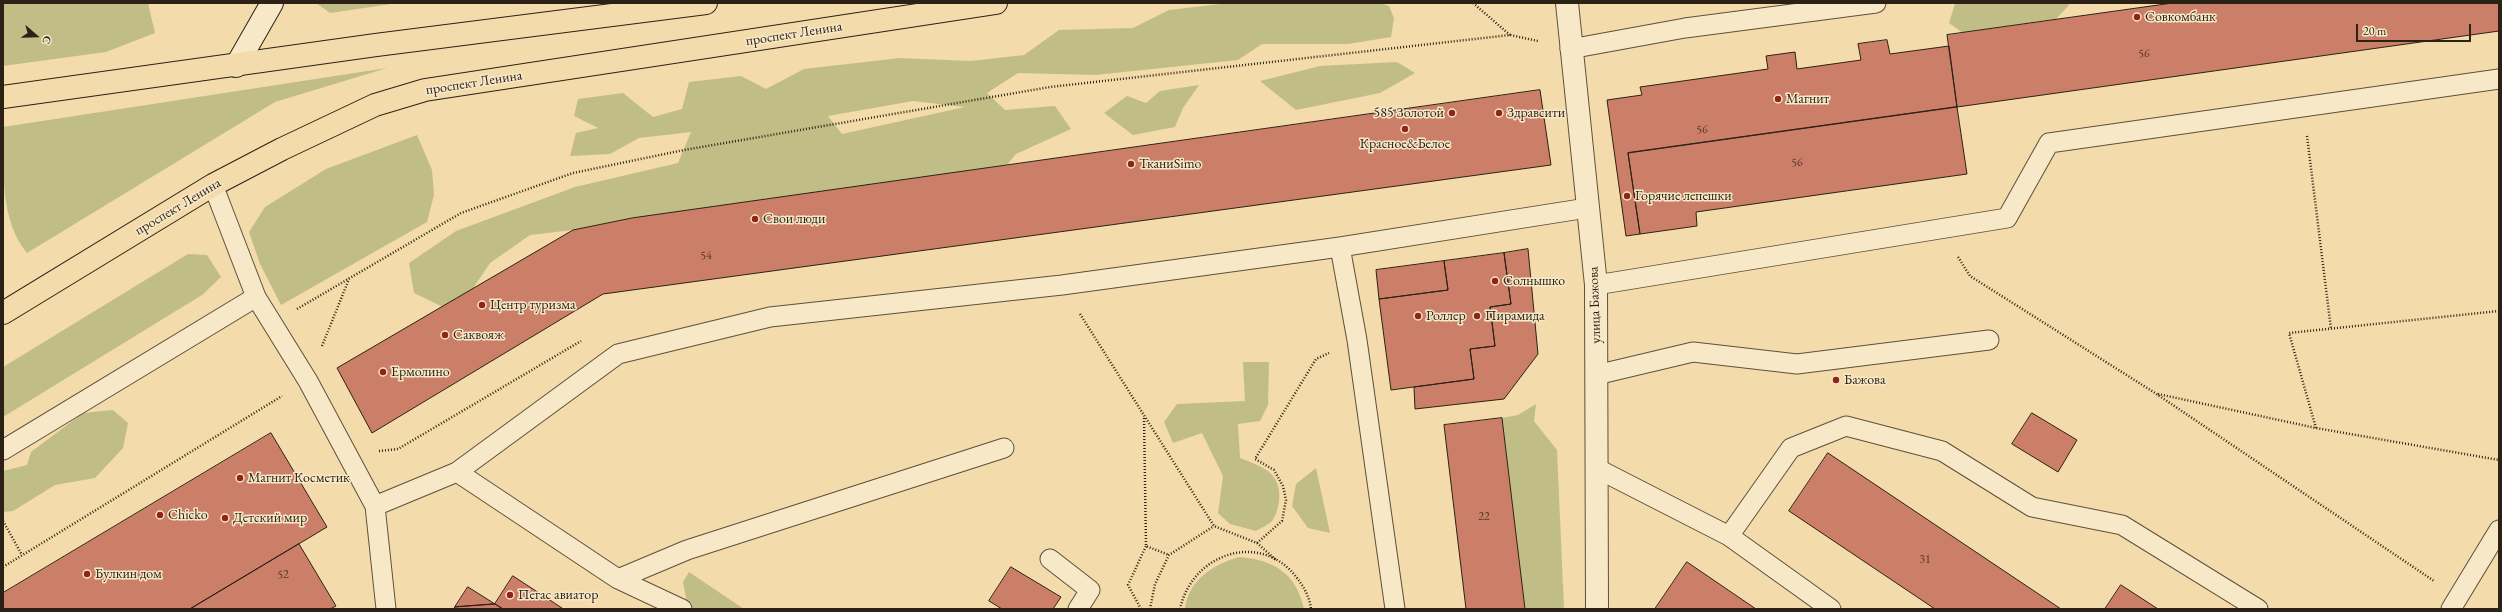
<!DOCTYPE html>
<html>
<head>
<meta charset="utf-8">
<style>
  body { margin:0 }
  #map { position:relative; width:2502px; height:612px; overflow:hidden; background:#f3dbab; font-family:"EB Garamond",serif }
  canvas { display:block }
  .frame { position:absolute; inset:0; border:4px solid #2c2115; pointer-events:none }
  .north { position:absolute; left:16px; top:16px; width:40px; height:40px; -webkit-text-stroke:3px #f7e8c8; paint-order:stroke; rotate:110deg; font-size:11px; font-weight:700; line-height:16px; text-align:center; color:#2c2115 }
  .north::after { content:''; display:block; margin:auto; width:14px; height:18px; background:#2c2115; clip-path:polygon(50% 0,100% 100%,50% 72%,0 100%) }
  .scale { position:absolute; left:2356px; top:24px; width:115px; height:18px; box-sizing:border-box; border:2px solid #2c2115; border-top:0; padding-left:5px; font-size:12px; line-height:14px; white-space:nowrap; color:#2c2115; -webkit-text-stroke:3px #f7e8c8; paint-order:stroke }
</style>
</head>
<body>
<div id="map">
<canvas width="2502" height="612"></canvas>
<div class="frame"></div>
<div class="north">С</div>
<div class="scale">20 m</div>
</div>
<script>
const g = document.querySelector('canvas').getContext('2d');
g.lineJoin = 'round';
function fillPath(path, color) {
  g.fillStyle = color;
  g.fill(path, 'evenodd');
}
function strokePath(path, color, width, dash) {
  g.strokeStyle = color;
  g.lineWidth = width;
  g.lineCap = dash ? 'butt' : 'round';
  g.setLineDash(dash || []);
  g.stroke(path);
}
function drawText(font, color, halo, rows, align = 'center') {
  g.font = font + ' "EB Garamond",serif';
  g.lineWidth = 3;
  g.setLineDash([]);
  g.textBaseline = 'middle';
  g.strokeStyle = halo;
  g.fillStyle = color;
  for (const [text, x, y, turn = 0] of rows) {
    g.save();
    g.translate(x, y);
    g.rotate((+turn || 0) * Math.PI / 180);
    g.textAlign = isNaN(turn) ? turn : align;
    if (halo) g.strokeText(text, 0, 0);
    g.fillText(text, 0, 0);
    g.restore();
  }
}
fillPath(new Path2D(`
  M3,3h145l7,30 -49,19 -103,14z
  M316,3h82l-68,10z
  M1229,3h150l10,3 5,12 -3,19 -43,7h-86l-24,16 -143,15 -77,-2 -31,20 18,17 50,-4 16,23 -55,25 -10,12 -374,52 -59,12 -43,5 -40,28 -18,27 -29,17 -29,-14 -5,-30 47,-32 119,-44 103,-24 13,-31 -52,6 -29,16 -40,2 6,-23 22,-5 -24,-12 4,-17 45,-6 30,24 29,-8 7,-27 52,-6 25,13 38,-20 96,-11 71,3 53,-6 35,-25 74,-2 36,-18zM913,101l52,6 -123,27 -14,-18z
  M1962,3h105l2,2 -13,14 -93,14 -14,-10 6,-19z
  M1397,62l18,11 -35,20 -84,17 -36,-29 60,-15z
  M387,68l-112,34 -248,151c-27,-32 -24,-85 -24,-126z
  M1199,85l-16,23 -8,19 -42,8 -29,-22 23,-17 19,7 14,-12z
  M417,135l15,35 2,25 -7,27 -146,83 -21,-41 -11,-32 16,-25 61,-38z
  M188,254l19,1 14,22 -19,18 -199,122v-50z
  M1243,362h26l-1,43 -8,16 -22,3 2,34c12,5 28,9 35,21 7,11 5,31 -3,42 -4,4 -11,7 -16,10l-26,-7 -12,-11 5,-37 -21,-43 -29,10 -9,-21 13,-18 68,-3z
  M1536,404l-2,17 23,29 7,159h-39l-23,-191 16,-3z
  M113,410l15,13 -5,25 -28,30 -40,7 -42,26 -10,1v-41l24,-6 4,-13 52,-39z
  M1316,468l14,65 -22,-5 -16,-22 4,-22z
  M1239,557c35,3 57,16 65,52h-119c3,-29 29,-45 54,-52z
  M689,572l55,37h-56l-5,-27z`), '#c0be86');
const building = new Path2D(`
  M2173,3h326v28l-542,76 -10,-72z
  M1887,40l3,14 59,-8 8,61 -329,46 12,81 -14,2 -19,-136 35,-5 -2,-8 128,-18 -2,-13 29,-4 2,17 64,-9 -3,-16z
  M1540,90l11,75 -948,129 -231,139 -35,-65 236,-138 59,-12z
  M1957,107l10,67 -271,38 1,14 -57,8 -12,-81z
  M1528,249l10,105 -34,45 -89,10 -1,-22 60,-8 -4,-30 25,-3 -5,-39 21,-3 -7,-51z
  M1504,253l7,51 -21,3 5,39 -25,3 4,30 -83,11 -12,-91 69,-9 -4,-29z
  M1444,261l4,29 -69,9 -3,-29z
  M2032,413l45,27 -19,32 -46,-28z
  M1502,418l23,191h-59l-22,-184z
  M271,433l56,94 -137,82h-187v-16z
  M1828,453l233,156h-126l-146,-98z
  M299,544l37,62 -6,3h-140z
  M1687,562l69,47h-101z
  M1011,567l50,30 -8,12h-51l-13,-8z
  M513,576l49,32v1h-59l-8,-5z
  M2121,585l37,24h-53z
  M468,587l27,17 -40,3z
  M495,604l8,5h-50l2,-2z`);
fillPath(building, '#cb7f68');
strokePath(building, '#2c2115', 1);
const service = new Path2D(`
  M1570,49l115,-21 191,-25
  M213,185l43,112 52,84 67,125 11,103
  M1340,247l17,93 38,269
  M1596,285l411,-67 42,-75 450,-64
  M1596,375l97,-23 104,12 192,-24
  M3,450l253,-153
  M1596,468l133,68 102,73
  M457,472l161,-118 152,-37 292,-32 278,-38 247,-39
  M375,506l82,-34 161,107 69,-29 317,-102
  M1729,536l62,-88 55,-22 96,25 90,56 90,18 136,84
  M1050,559l40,31 -12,19
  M618,579l64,30
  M2451,609l48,-79`);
const minor = new Path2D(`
  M1567,3l29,282 1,324`);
const secondary = new Path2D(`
  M236,66l36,-63`);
const primary = new Path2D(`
  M3,97l373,-52 330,-42
  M3,313l210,-128 69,-36 93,-44 50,-15 571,-87`);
strokePath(service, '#5e503a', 21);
strokePath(minor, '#5e503a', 24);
strokePath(secondary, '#2c2115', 24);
strokePath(primary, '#2c2115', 24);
strokePath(new Path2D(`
  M1473,3l37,32
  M2307,136l24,193
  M1958,257l12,19 185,117 279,188
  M297,309l164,-96 112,-40 111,-23 366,-63 460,-52 28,6
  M1080,314l134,212 43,17 19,17
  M322,346l27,-67
  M2158,394l158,34 183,32
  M1144,418l2,128 23,9
  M2316,428l-27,-95 210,-22
  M379,451l19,-2 183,-108
  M3,521l19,34
  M1257,543l25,-22 4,-21 -3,-14 -9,-16 -19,-11 61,-100 13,-6
  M3,567l279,-171
  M1141,609l-13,-24 18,-39
  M1150,609l5,-25 14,-29 45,-29
  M1180,609c12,-56 81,-79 117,-31 7,9 13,20 14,31`), '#2c2115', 2.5, [1, 2]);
strokePath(service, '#f7e8c8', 19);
strokePath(minor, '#f7e8c8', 22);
strokePath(secondary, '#f7e8c8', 22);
strokePath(primary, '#f3dbab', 22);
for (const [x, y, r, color] of [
  [2137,17,4,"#8f2418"],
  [1778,99,4,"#8f2418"],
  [1452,113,4,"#8f2418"],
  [1499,113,4,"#8f2418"],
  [1405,129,4,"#8f2418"],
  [1131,164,4,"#8f2418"],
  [1627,196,4,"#8f2418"],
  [755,219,4,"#8f2418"],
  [1495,281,4,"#8f2418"],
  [482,305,4,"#8f2418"],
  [1418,316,4,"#8f2418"],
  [1477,316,4,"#8f2418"],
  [445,335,4,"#8f2418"],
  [383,372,4,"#8f2418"],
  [1836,380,4,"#8f2418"],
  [240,478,4,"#8f2418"],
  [160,515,4,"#8f2418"],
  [225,518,4,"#8f2418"],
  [87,574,4,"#8f2418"],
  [510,595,4,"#8f2418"]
]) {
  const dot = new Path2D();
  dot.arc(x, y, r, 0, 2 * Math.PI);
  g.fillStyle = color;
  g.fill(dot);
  strokePath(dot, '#f7e8c8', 1.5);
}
drawText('12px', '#54382a', null, [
  ["56",2144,54],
  ["56",1702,130],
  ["56",1797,163],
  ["54",706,256],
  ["22",1484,517],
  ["31",1925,560],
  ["52",283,575]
]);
drawText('14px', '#2c2115', '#f7e8c8', [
  ["Совкомбанк",2145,17],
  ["Магнит",1786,99],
  ["585 Золотой",1444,113,"right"],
  ["Здравсити",1507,113],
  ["Красное&Белое",1405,144,"center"],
  ["ТканиSimo",1139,164],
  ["Горячие лепешки",1635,196],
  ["Свои люди",763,219],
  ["Солнышко",1503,281],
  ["Центр туризма",490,305],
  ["Роллер",1426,316],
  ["Пирамида",1485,316],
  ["Саквояж",453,335],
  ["Ермолино",391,372],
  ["Бажова",1844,380],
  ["Магнит Косметик",248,478],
  ["Chicko",168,515],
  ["Детский мир",233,518],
  ["Булкин дом",95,574],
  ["Пегас авиатор",518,595]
], 'left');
drawText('14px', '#2c2115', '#f7e8c8', [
  ["проспект Ленина",794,34,-9],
  ["проспект Ленина",474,83,-9],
  ["проспект Ленина",178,207,-31],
  ["улица Бажова",1595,305,-92]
]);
</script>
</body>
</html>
